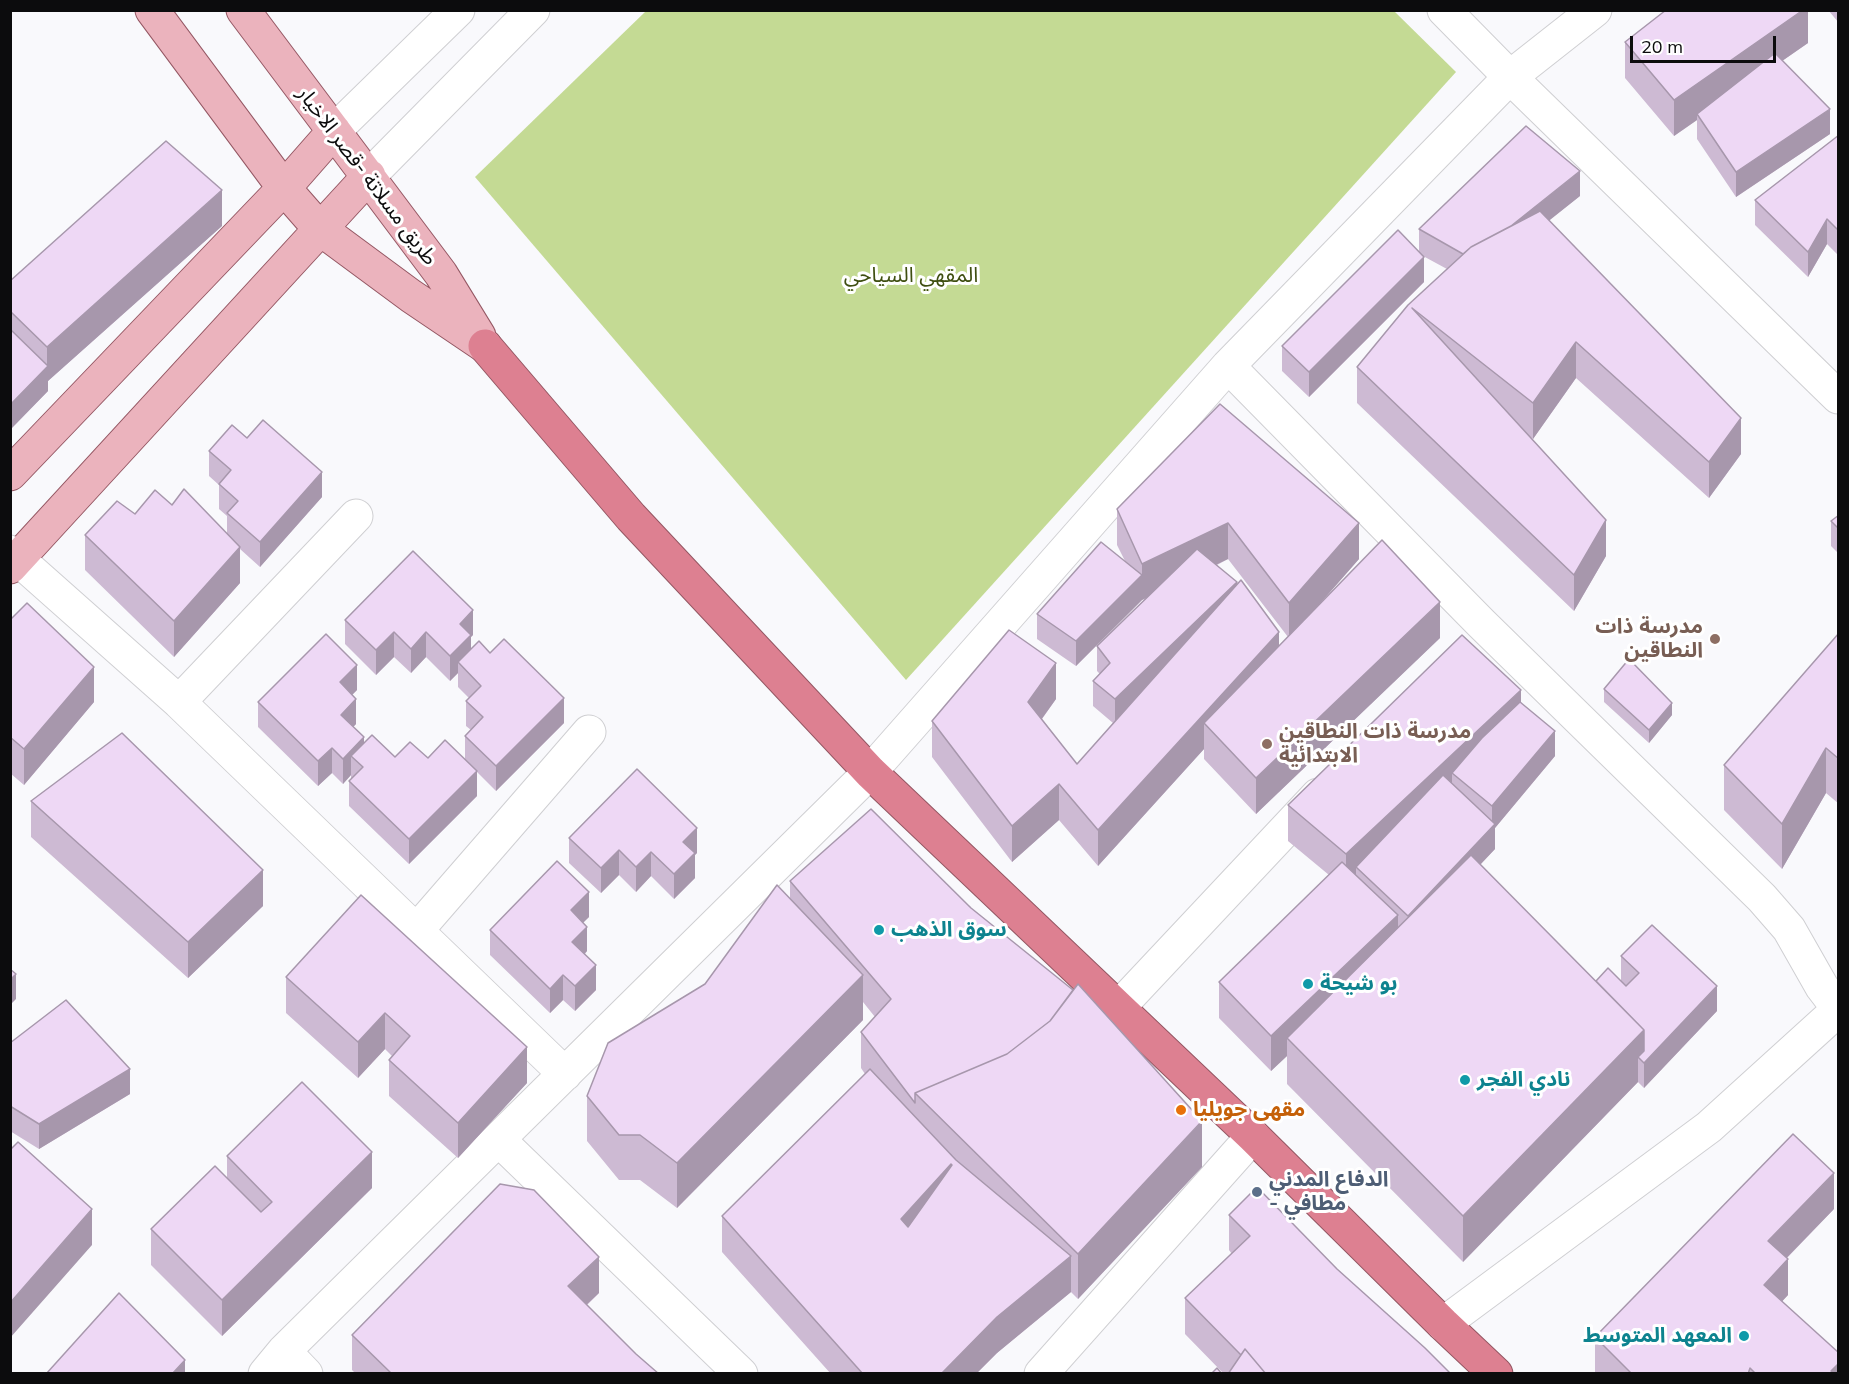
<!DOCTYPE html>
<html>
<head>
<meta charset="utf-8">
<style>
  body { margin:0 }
  #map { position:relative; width:1849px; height:1384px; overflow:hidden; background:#f9f9fc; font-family:Mulish,sans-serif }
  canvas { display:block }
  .frame { position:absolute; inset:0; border:12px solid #0c0c0d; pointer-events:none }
  .scale { position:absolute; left:1630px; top:36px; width:146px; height:27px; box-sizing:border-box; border:3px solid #0c0c0d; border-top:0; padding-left:8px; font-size:18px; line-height:21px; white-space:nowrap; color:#0c0c0d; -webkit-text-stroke:4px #fff; paint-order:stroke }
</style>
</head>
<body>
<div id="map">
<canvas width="1849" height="1384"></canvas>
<div class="frame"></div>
<div class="scale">20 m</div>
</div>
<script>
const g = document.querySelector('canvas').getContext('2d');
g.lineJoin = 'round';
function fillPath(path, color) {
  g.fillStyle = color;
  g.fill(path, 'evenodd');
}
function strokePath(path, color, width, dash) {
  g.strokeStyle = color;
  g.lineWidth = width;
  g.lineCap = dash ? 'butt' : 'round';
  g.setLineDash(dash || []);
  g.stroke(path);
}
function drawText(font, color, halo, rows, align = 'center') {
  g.font = font + ' Mulish,"Noto Sans Arabic",sans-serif';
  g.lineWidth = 6;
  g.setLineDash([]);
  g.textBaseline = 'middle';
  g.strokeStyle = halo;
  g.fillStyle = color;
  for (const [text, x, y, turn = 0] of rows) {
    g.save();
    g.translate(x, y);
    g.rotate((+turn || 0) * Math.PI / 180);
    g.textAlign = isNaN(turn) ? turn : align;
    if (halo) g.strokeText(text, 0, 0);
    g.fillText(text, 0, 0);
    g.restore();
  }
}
fillPath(new Path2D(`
  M646,11h748l62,61 -550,608 -431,-503z`), '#c4da94');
const minor = new Path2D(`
  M1444,10l66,67 328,320
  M334,131l124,-121
  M369,176l164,-166
  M1228,366l253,257 281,275 27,31 33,58 16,21
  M10,552l169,150 386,372
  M179,702l177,-186
  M417,930l172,-198
  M1118,1008l200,-213
  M499,1140l242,234
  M1443,1324l266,-197 129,-117
  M284,1351l22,23
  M265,1374l19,-23 586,-579 358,-406 282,-289 85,-67
  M1041,1374l212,-238`);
const major = new Path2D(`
  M152,10l132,178 35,40 92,68 74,50
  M243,10l198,264 38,62
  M10,474l274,-286 50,-57
  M10,567l359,-391`);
const highway = new Path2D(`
  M485,346l146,171 239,255 383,364 190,188 53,50`);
strokePath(minor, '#cfcfd2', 35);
strokePath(major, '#945763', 35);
strokePath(highway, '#945763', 35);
strokePath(minor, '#fff', 33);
strokePath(major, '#ebb3bd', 33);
strokePath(highway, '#dd8091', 33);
fillPath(new Path2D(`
  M1808,10v33l-26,18 48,73 -94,63 -39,-58v-19l-23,16 -49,-58v-36z
  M1828,10h11v13z
  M1839,135v121l-12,-12 -19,33 -53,-52v-25z
  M1580,196l-31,24 192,234 -32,44 -133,-120 -43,61 -4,-3 77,120 -32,55 -217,-208v-36l90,-98 -24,-13 1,26 -115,115 -27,-26v-25l137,-94v-23z
  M222,226l-174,155v10l-38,39v-149z
  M1220,404l139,155 -44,50 125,29 -184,176 -52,-55v-10l-106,117 -39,-46 -47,42 -80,-105v-36l124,-22 -14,20 35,45 36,-41 -20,-17v-25l7,-7 -3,-3v-25l49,-48 -4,2 -66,66 -39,-27v-25l88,-53 -8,-16v-36zM1228,559l60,78 -9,9 -42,-62 -20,-19z
  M247,438l75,59 -62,70 -20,-18v34l-66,74 -89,-87v-35l50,-21 37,-9 55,29v-18l-8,-7v-24l-10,-9v-25z
  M1839,515v39l-8,-8v-25z
  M10,620l84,82 -70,83 -14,-12z
  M345,620l128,15 -2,2v12l93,74 -68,68 -19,-19v24l-68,68 -60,-58v-25l2,-2v-4l-8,9 -11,-11 -14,13 -60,-59v-25l99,-12 -5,5 4,29 -3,3 11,16 31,14 70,2v-23l6,-6 -5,-4v-25l3,-3 -11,-11v-14l-8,8 -24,-24 -15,16 -17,-16 -18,18 -31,-31z
  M1839,633v171l-13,-11 -44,76 -58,-59v-45z
  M1604,689l68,26 -23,28 -45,-41z
  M1521,702l34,54 -60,72v21l-15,16 116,116h25v-25l96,55 -73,77 -6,-6 -175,180 -176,-178v-28l-16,15 -52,-53v-36l110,-107 -41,-34v-36z
  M31,801l232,105 -75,72 -157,-141z
  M569,838l128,15 -2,2v23l-21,21 -23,-23 -15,16 -17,-17 -18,18 -32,-30z
  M790,881l412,286 -124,132 -7,-7 -74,61 -21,21h-145l-109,-122v-36l143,-142 -4,-6v-36l14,-15 -12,-15v18l-186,188 -37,-28h-21l-32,-39v-45l118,-112 85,-86z
  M589,917l-6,5 4,29 -2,3 11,36 -21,21 -12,-11 -13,13 -60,-58v-25z
  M286,977l241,70v36l-69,75 -69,-62v-36l3,-4 -7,-7 -27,29 -72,-65z
  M10,1043l120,51 -91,55 -29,-18z
  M227,1156l145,32 -150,148 -71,-71v-36l76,-51z
  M1834,1209l-47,49 1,37 -6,6 57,73 -244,-1v-36z
  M1229,1215l108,54 114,105h-227l-39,-40v-36l47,-44 -3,-4z
  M599,1293l-12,12 49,49 23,20h-303l-4,-4v-35z`), '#cdbad3');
fillPath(new Path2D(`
  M1803,10h5v33l-108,75 -3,-4v6l-23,16v-36z
  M1830,109v25l-94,63v-25z
  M1580,171v25l-109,87v-25z
  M222,190v36l-174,155v10l-38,39v-25l37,-38v-20z
  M1827,219v25l-19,33v-25z
  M1424,257v25l-115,115v-25z
  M1576,342v36l-43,61v-36z
  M1741,418v36l-32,44v-36z
  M322,472v25l-62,70v-25z
  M1606,520v36l-32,55v-36z
  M1228,523v36l-86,41 -66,66v-25l66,-66v-11z
  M1359,523v36l-70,80v-36z
  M240,547v36l-66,74v-36z
  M1237,582v25l-122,117v-25z
  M1440,602v36l-184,176v-36z
  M473,610v25l-2,2v23l-13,2v11l-8,8v-25l10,-32z
  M394,632v25l-18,18v-25z
  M426,632v25l-15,16v-24z
  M1279,632v36l-75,55v26l-106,117v-36z
  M1056,663v36l-28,39v-36z
  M357,665v25l-17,17v-25z
  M94,667v35l-70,83v-36z
  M1521,690v36l-69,47v17l-96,77v13l-10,9v-35z
  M564,698v25l-68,68v-25z
  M356,699v25l-15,16v-25z
  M1672,703v12l-23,28v-13z
  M1555,731v25l-60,72v21l-87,92v-25l84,-89v-21z
  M364,737v25l-13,-6v19l-8,9v-25z
  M332,748v25l-14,13v-25z
  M1826,748v45l-44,76v-45z
  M477,771v25l-68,68v-25z
  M1059,784v36l-47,42v-36z
  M697,828v25l-2,2v23l-21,21v-25l9,-32z
  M619,850v25l-18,18v-25z
  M651,852v24l-15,16v-25z
  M263,870v36l-75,72v-36z
  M589,892v25l-18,18v-25z
  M1398,915v36l-111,87v18l-16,15v-35z
  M587,927v24l-15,16v-25z
  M596,965v25l-21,21v-25z
  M16,974v25l-6,6v-25z
  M563,975v25l-13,13v-24z
  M863,975v45l-186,188v-45z
  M1717,986v25l-73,77v-25z
  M385,1013v36l-27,29v-36z
  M1644,1030v33l-6,-6v25l-175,180v-46z
  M527,1047v36l-69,75v-35z
  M130,1069v25l-91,55v-25z
  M1202,1121v46l-124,132v-45z
  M372,1152v36l-150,148v-36z
  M951,1164v36l-50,55v-36z
  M1834,1173v36l-66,68v-36z
  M92,1209v36l-82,93v-35z
  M1071,1256v36l-74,61 -21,21h-35l56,-57z
  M599,1257v36l-31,29v-36z
  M1788,1259v36l-24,26v-36z
  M185,1360v14h-13z
  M1839,1363v11h-8v-3z`), '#a797ac');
const building = new Path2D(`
  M1666,10h137l-129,90 -49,-58z
  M1775,53l55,56 -94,63 -39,-58z
  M1526,126l54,45 -69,55 -40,21 -8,7 -44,-25z
  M1839,135v96l-12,-12 -19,33 -53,-52z
  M166,141l56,49 -175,157 -37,-36v-30z
  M1540,211l201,207 -32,44 -133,-120 -43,61 -121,-95 194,212 -32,55 -217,-208 51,-62 63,-58z
  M1398,230l26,27 -115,115 -27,-26z
  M10,329l38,37 -38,39z
  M1220,404l139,119 -70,80 -61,-80 -86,41 -25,-55z
  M263,420l59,52 -62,70 -33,-29 11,-12 -19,-17 12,-14 -22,-19 23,-26 15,13z
  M184,489l56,58 -66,74 -89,-86 32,-34 18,13 20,-24 17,15z
  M1839,515v14l-8,-8z
  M1382,540l58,62 -184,176 -52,-55z
  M1101,542l41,33 -66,66 -39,-27z
  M1197,549l40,33 -122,117 -22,-18 17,-18 -13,-17z
  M413,551l60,59 -13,14 11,11 -21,21 -24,-24 -15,17 -17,-17 -18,18 -31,-30z
  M1241,580l38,52 -181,198 -39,-46 -47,42 -80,-105 77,-91 47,33 -28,39 49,62z
  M27,603l67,64 -70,82 -14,-12v-117z
  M1839,633v126l-13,-11 -44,76 -58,-59z
  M326,634l31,31 -17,17 16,17 -15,16 23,22 -21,22 -11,-11 -14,13 -60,-59z
  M1462,635l59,55 -175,164 -58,-49z
  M504,639l60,59 -68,68 -31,-30 18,-19 -17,-16 15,-15 -23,-24 21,-21 11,12z
  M1629,659l43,44 -23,27 -45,-41z
  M1520,702l35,29 -63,75 -40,-33 30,-35z
  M122,733l141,137 -75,72 -157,-141z
  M372,735l23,22 15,-15 18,16 17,-18 32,31 -68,68 -60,-58 14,-14 -12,-11z
  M637,769l60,59 -14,14 12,11 -21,21 -23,-22 -15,15 -17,-17 -18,18 -32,-30z
  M1443,775l52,49 -87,92 -52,-49z
  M871,809l100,99 102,82 -23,31 -43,33 -92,39v10l-54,-71 30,-33 -101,-118z
  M1471,855l173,175 -181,186 -176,-178z
  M557,861l32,31 -18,18 16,17 -15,15 24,23 -21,21 -12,-11 -13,14 -60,-59z
  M1342,862l56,53 -127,121 -52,-54z
  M777,885l86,90 -186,188 -37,-28h-21l-32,-39 21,-53 97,-59z
  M361,895l166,152 -69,76 -69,-63 21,-24 -25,-23 -27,29 -72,-65z
  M1652,925l65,61 -73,77 -6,-6 6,-6v-21l-48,-49 12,-13 18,18 13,-13 -18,-17z
  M10,969l6,5 -6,6z
  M1078,984l124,137 -124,133 -163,-161 92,-39 43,-33z
  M66,1000l64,69 -91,55 -29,-18v-63z
  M870,1069l86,91 115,96 -74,61 -56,57h-78l-141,-158zM951,1164l1,1 -44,62 -7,-8z
  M302,1082l70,70 -150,148 -71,-71 64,-63 46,46 11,-10 -45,-46z
  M1793,1134l41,39 -66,68 20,18 -24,26 75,68v10l-8,8 3,3h-78l-6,-6 -2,6h-116l-37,-37z
  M18,1142l74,67 -82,94v-153z
  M500,1184l34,6 65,67 -31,29 68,68 23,20h-267l-40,-39z
  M1257,1187l80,82 88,79 26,26h-185l-21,-25 -4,6 -56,-57 65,-62 -21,-21z
  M119,1293l66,67 -13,14h-126z
  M1245,1349l21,25h-38z
  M1217,1368l5,6h-11z`);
fillPath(building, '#eed8f5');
strokePath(building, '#a797ac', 1.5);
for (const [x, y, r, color] of [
  [1715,639,6,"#8d6e63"],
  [1267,744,6,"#8d6e63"],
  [879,930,6,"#0f9aa8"],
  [1308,984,6,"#0f9aa8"],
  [1465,1080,6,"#0f9aa8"],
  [1181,1110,6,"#e8710a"],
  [1257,1192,6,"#5c6f8a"],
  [1744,1336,6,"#0f9aa8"]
]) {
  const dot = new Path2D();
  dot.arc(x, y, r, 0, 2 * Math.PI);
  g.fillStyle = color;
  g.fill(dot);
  strokePath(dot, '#fff', 2);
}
drawText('21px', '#0c0c0d', '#fff', [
  ["طريق مسلاتة -قصر الاخيار",367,176,53]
]);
drawText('21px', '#3f4f11', '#fff', [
  ["المقهي السياحي",911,276]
]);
drawText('bold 21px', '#785e54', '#fff', [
  ["مدرسة ذات",1703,627],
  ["النطاقين",1703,651],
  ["مدرسة ذات النطاقين",1279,732,"left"],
  ["الابتدائية",1279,756,"left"]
], 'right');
drawText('bold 21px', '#0d838f', '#fff', [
  ["سوق الذهب",891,930],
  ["بو شيحة",1320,984],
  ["نادي الفجر",1477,1080],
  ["المعهد المتوسط",1732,1336,"right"]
], 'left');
drawText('bold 21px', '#c56008', '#fff', [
  ["مقهى جويليا",1193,1110]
], 'left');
drawText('bold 21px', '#4e5e75', '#fff', [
  ["الدفاع المدني",1269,1180],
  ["- مطافي",1269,1204]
], 'left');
</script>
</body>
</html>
